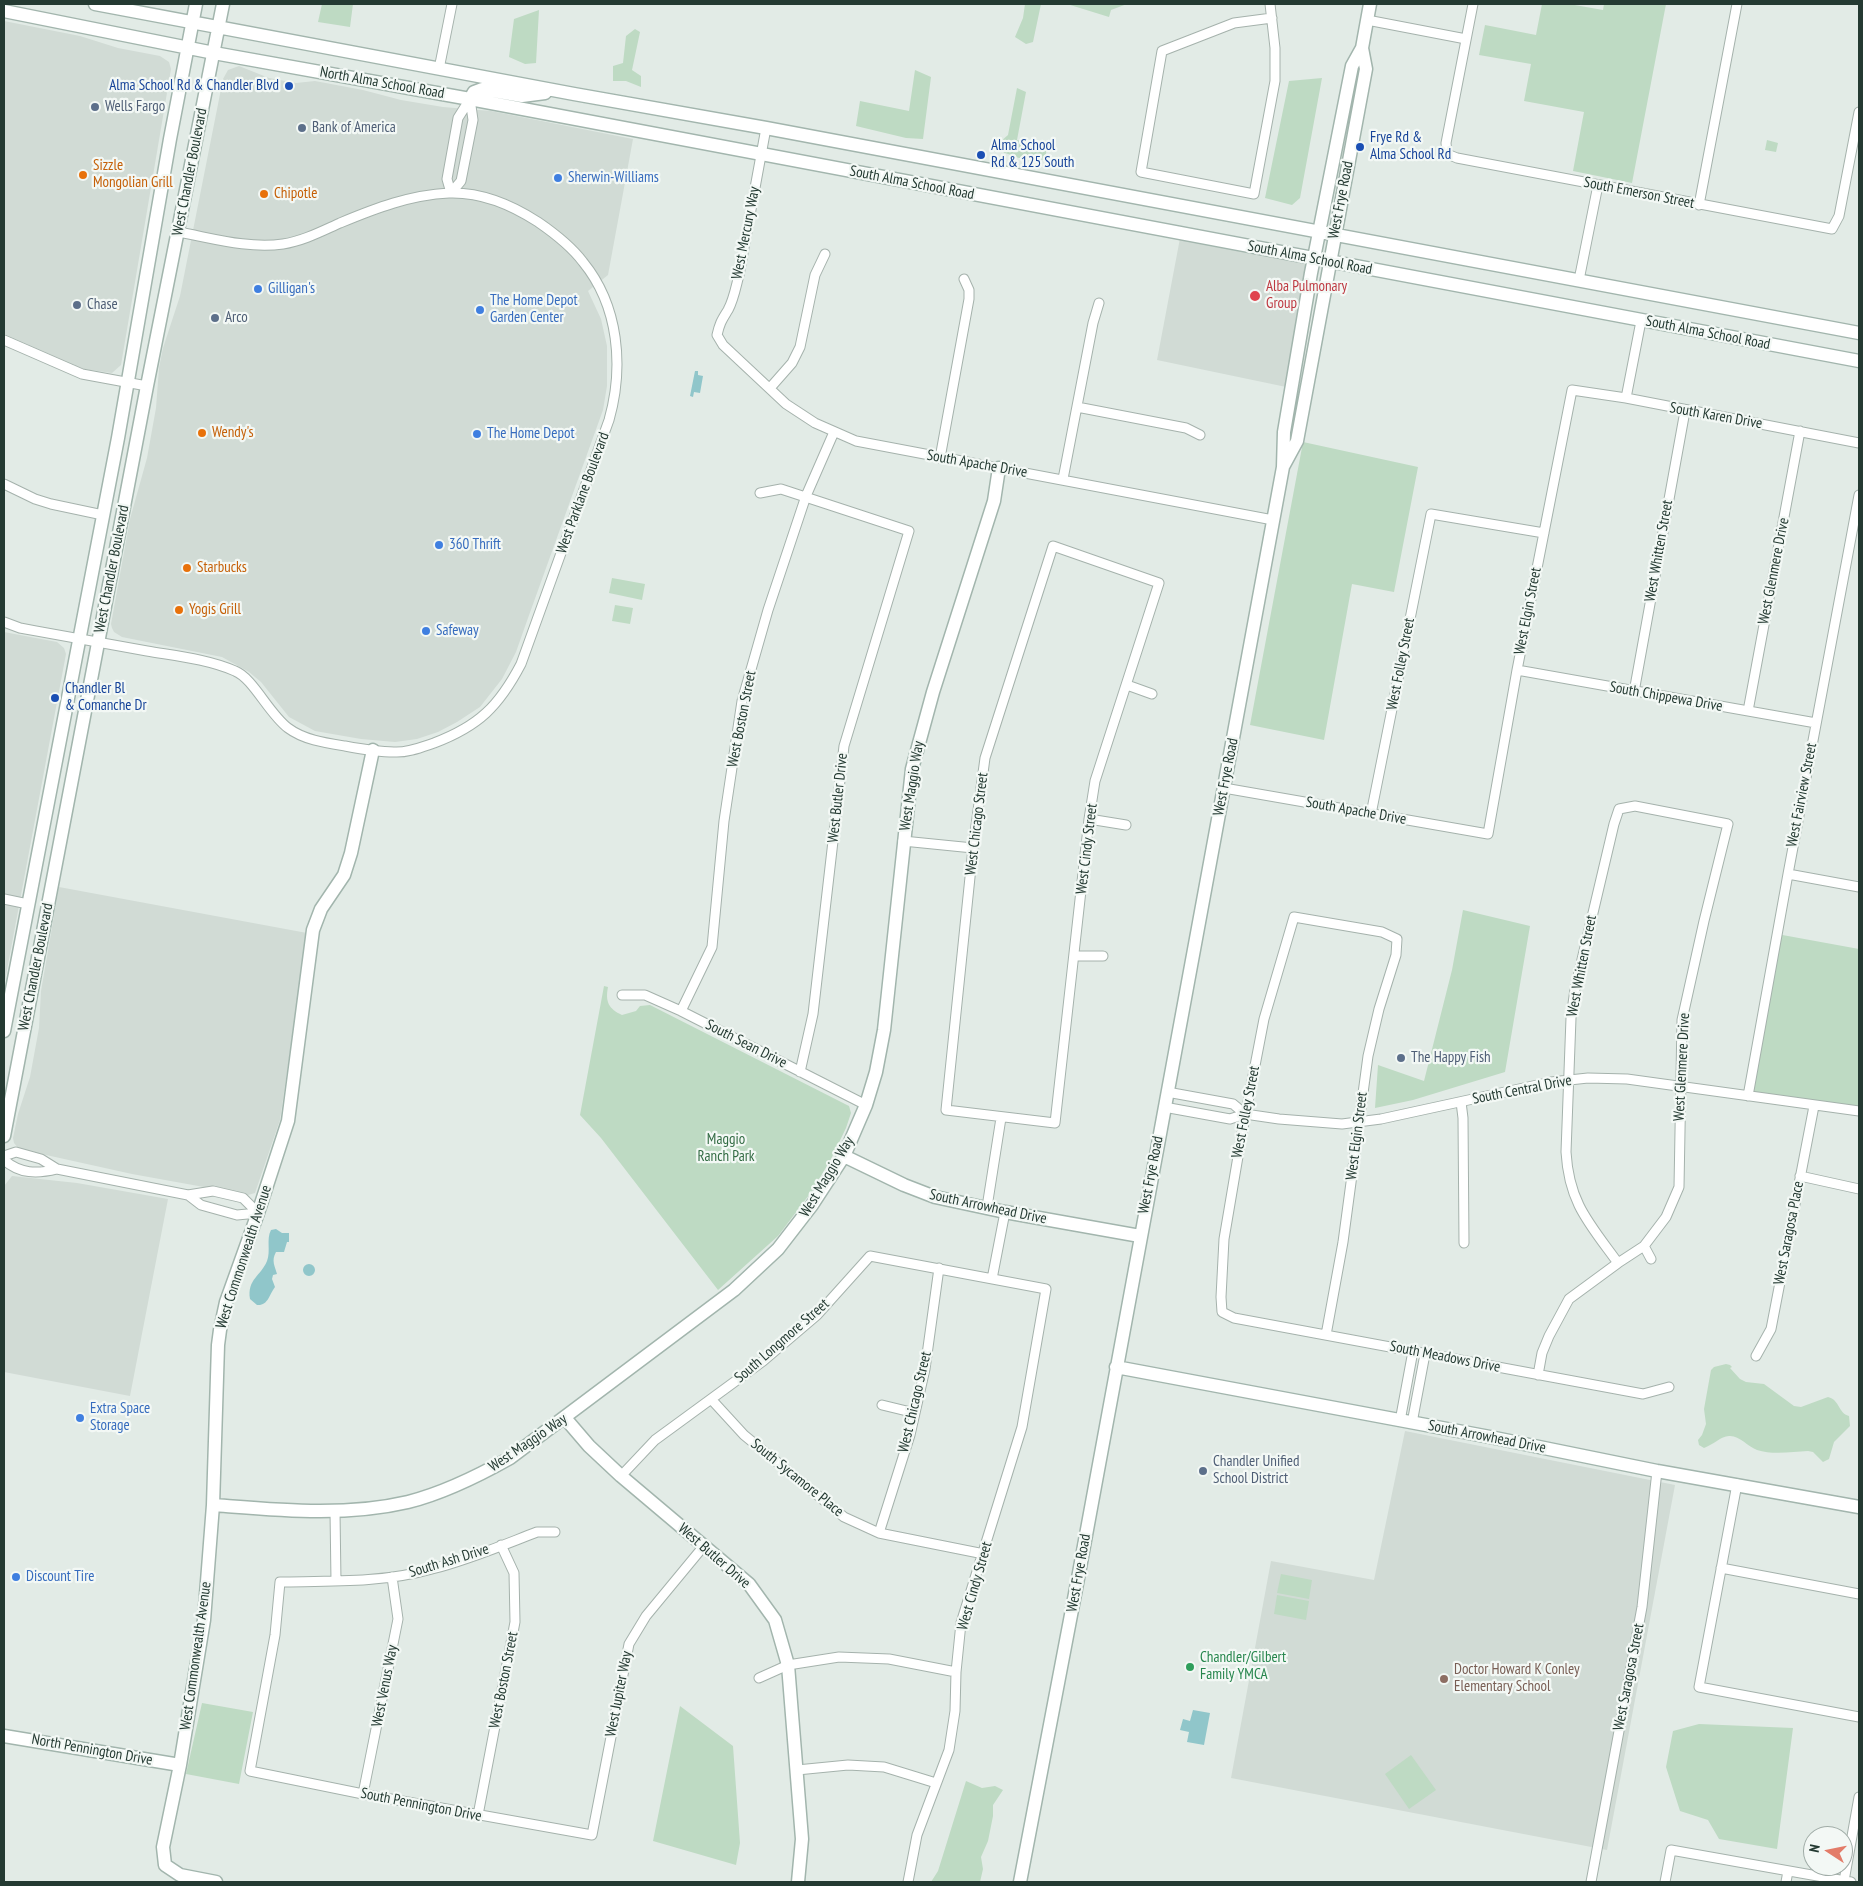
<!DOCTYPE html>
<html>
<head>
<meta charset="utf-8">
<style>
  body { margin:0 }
  #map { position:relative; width:1863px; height:1886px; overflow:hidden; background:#e2ebe6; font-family:"PT Sans Narrow",sans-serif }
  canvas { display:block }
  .frame { position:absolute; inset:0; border:5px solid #243a32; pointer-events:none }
  .north { position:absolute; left:1803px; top:1826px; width:50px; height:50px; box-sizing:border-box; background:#f3f8f5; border:1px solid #a0aca7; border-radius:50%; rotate:281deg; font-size:14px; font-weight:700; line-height:20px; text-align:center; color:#243a32 }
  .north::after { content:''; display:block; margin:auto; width:18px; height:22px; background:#e37c69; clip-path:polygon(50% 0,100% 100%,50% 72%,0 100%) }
</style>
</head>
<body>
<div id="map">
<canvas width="1863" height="1886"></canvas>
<div class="frame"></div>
<div class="north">N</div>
</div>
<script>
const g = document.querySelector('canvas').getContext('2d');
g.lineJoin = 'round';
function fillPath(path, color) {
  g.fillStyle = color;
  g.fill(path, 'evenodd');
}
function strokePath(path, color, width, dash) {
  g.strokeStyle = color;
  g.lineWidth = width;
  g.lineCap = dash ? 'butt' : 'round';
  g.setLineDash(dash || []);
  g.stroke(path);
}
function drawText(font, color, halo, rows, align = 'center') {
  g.font = font + ' "PT Sans Narrow",sans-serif';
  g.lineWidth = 4.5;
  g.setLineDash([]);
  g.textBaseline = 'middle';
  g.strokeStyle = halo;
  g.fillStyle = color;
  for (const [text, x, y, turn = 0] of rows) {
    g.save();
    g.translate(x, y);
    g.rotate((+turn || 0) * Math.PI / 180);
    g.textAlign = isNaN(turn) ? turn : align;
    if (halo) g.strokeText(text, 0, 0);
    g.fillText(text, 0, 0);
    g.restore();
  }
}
fillPath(new Path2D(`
  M4,21l76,15 38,12 42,8 9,6 2,7 -50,296 -9,8 -29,-4 -79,-35z
  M239,66l30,12 27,5 19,-2 48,9 38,10 42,7 48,4 142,28 -25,136 -20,16 13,28 6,27v40l-4,24 -75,208 -12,34 -14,27 -22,28 -23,15 -19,10 -21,7 -22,3 -34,-3 -46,-8 -26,-14 -28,-35 -12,-10 -27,-15 -100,-20 -8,-5 -2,-4 -1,-4 19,-105 17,-61 9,-50 3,-40 4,-20 17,-52 43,-217 5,-9z
  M1181,233l133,25 -23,130 -134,-28z
  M4,632l53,10 7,6 2,6 -62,332z
  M59,887l248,46 -27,187 -25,73 -7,2 -116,-21 -113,-25 -5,-6 -1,-5 5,-24 12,-37 9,-49 2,-37z
  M12,1176l65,7 91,16 -38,197 -126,-24v-186z
  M1405,1431l270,54 -68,365 -376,-72 40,-217 103,19z`), '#d1dbd5');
fillPath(new Path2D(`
  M322,4h31l-3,23 -32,-5z
  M1025,4h16l-8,38 -7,2 -11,-7 8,-19z
  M1067,4h60l-16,6 -2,7z
  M1542,4h27l34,6 1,-6h62l-34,179 -59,-12 11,-59 -60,-11 7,-37 -52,-9 6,-30 51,10z
  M539,10l-3,53 -11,1 -16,-7 5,-38z
  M635,29l5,3 -8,38 9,6v11l-15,-6h-13v-15l10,-3 3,-27z
  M915,70l16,7 -8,62 -17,-1 -50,-12 4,-25 49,10z
  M1322,78l-22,120 -8,7 -27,-7 24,-117z
  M1017,88l9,4 -9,48 30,7 -2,13 -26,-2 -22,-8 3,-8 8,-7z
  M1767,140l11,3 -2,9 -11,-2z
  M1303,442l115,25 -24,125 -42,-8 -28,156 -74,-15z
  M612,578l33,6 -3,16 -33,-7z
  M615,605l18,3 -3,16 -18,-3z
  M1463,910l67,16 -25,146 -92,28 -38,8 3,-43 46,16 28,-111z
  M1777,934l82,15v162l-111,-15z
  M604,986l4,1c-3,15 1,22 14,28l14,-4 4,-5 10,-1 195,99 4,2 2,7 -5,15 -15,31 -19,32 -34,45 -60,54 -117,-152 -21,-23z
  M1726,1364l4,1 2,2 -2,1 10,11 6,3 18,2 30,22 7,1 27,-10c12,3 10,16 21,19l1,10 -16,16 -5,17 -6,3 -10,-10 -5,-1c-16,1 -36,4 -51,-1 -10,-4 -18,-15 -28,-14 -8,0 -16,9 -25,12l-5,-3 -1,-5 4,-5 4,-11 -2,-15 7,-39 3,-3z
  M1281,1574l31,6 -3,19 -32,-6z
  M1277,1595l32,6 -3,19 -32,-6z
  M202,1703l51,9 -14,72 -53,-10z
  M680,1706l53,40 7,97 -4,22 -83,-24z
  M1699,1724l94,4 -16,121 -58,-10 -11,-19 -28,-9 -14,-44 7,-36z
  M1411,1755l25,35 -27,19 -24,-35z
  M966,1781l16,7 13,-2 8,4 -10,15v11l-5,25 -7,16 2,12 -3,13h-49l7,-11z`), '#bedac3');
fillPath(new Path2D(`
  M695,371h3v4l5,1 -3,17 -6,-1 -1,5 -3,-1z
  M276,1229l6,4h7v9h-2l-3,10h-8c-5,9 -1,14 1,22l-4,1 -1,4 3,8c-6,8 -7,19 -18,18l-7,-6c-3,-20 11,-23 17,-38 4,-10 -1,-22 4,-31z
  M303 1270a6 6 0 1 1 12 0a6 6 0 1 1-12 0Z
  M1193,1710l17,3 -6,32 -17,-3 2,-10 -9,-2 3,-11 7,2z`), '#90c6ca');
const street = new Path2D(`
  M1270,4l5,44v33l-21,113 -113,-22 21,-121 72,-28 38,-5
  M1473,4l-27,139 1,11 10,4 375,71 7,-13 20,-104
  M1367,20l99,19
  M439,69l13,-65
  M766,128l-27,147c-3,11 -5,24 -11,35 -6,10 -8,12 -11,25l6,10 63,59 29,19 41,18 417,79
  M451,193l10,-12 12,-61 -3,-21
  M451,193l-4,-14 11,-61 12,-19
  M1699,205l38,-201
  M1579,280l19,-95
  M4,340l78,34 65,12
  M770,388l22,-25 8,-16 15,-72 10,-21
  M1626,398l15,-77
  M1077,407l109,21 14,7
  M940,458l29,-159v-9l-5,-11
  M1063,479l30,-156 6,-20
  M4,484l31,15 16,5 52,11
  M760,493l21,-4 128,42 -65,215 -31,268 -13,58
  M1053,546l106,37 -64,198 -6,38 -34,304 -109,-13 27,-262 12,-90z
  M4,622l16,6c42,8 84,15 127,23 29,5 60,8 88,20 18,7 34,43 53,57 16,12 38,15 57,18 16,3 33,6 49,6 13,1 28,-5 40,-9 45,-17 65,-37 87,-79l88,-244c15,-53 10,-114 -26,-158 -12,-16 -29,-29 -45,-40 -26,-17 -58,-30 -89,-29 -39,2 -73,15 -109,30 -18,8 -37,18 -57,21 -35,5 -71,-6 -105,-12
  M1517,670l299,53
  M1127,685l25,9
  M1634,692l51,-281
  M1748,711l52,-280
  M1224,788l264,46 29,-164 55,-280 54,8 233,45
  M1371,814l60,-300 113,19
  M1089,819l37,6
  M903,841l70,7
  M1788,874l71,13
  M4,899l24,5
  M1075,956h28
  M622,995h23l36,16 185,94
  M681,1011l31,-64 12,-126 18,-120 26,-91 38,-114 28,-64
  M1167,1092l66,12 12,10
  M1748,1096l40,-222 71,-379
  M1461,1102l2,16 1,125
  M1164,1107l66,12 15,-5 34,5 63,5 39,-5 170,-37 37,-4 39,1 232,32
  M4,1156l12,-4 25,7 16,10 131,26 25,-4 30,7 15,15
  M4,1160c16,14 33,14 53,9
  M1800,1176l59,13
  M188,1195l13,10 36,10 21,-2
  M987,1207l14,-89
  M1644,1246l7,13
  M992,1279l13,-67
  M1326,1335l17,-93 25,-186 11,-47 17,-54 1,-16 -15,-7 -88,-15 -30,102 -22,114 -18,106 -3,58 1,15 12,6 409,76 26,-7
  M1756,1356l15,-27 43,-223
  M1538,1375l4,-22 7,-17 20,-37 49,-36 26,-17 22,-29 13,-30 3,-167 22,-99 24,-97 -93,-18 -16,3 -5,15 -39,165 -4,29 -5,134c3,51 23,71 52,111
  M711,1399l33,36 100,82 35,16 105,21
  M882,1405l33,8
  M1400,1421l13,-70
  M1412,1423l13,-69
  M621,1476l34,-36 108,-79 54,-46 53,-59 176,33 -24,138 -61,196 -5,49 -1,39 -6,39 -32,85 -9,47
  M1737,1484l-38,203 160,30
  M335,1512l1,69
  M555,1532h-18c-34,13 -69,28 -105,37 -49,14 -102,12 -152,13l-5,53 -25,136 113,23 229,41 37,-191 17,-28 57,-69
  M879,1533l31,-98 15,-66 14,-101
  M1721,1568l138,26
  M759,1678l29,-13 51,-8 50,2 67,13
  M797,1770l51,-5 36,2 52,16
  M363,1794l35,-175 -6,-42
  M478,1815l37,-193 -1,-49 -13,-28
  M1844,1881l15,-84
  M1591,1882l51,-275 15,-136
  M1665,1882l6,-32 180,32
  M1786,1882l2,-11`);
const secondary = new Path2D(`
  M95,4l479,90 192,34 1093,205
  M4,11l210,42 256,46 1389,262
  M470,99l4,-7 8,-3 40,7 23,-3
  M1284,465l13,-24 69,-372 -4,-21 8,-44
  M4,1031l114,-593 52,-299 26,-135
  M4,1136l143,-750 76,-382
  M844,1156l60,29 31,12 70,15 135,24
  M1116,1367l374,70 167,34 202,36
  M565,1418l24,28 32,30 128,108 26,36 13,45 14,174 -4,43
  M213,1505c65,5 131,12 195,-3 36,-9 70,-26 102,-44l224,-168 44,-41 34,-44 32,-49 22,-51 10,-33 8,-42 28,-261 21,-77 61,-191 5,-33
  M4,1736l176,29
  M216,1882l-36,-7 -15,-10 -2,-18 17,-82 24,-145 9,-115 5,-160 2,-15 6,-28 32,-89 30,-92 25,-191 8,-21 23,-34 7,-22 22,-103
  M1020,1882l59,-309 204,-1106 1,-35 27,-159 41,-207 10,-18`);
strokePath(street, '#a5b2ac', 11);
strokePath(secondary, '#a2b5ad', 15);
strokePath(street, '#fff', 9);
strokePath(secondary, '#fff', 12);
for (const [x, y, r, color] of [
  [289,86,5,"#1a4fb4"],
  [95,107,5,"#5c6f8a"],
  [302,128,5,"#5c6f8a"],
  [1360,147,5,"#1a4fb4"],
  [981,155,5,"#1a4fb4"],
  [83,175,5,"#e8710a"],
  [558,178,5,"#3f7fe0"],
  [264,194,5,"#e8710a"],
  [258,289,5,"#3f7fe0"],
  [1255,296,6,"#e0444e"],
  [77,305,5,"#5c6f8a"],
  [480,310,5,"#3f7fe0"],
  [215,318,5,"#5c6f8a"],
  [202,433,5,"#e8710a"],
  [477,434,5,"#3f7fe0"],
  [439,545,5,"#3f7fe0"],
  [187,568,5,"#e8710a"],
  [179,610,5,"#e8710a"],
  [426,631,5,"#3f7fe0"],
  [55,698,5,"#1a4fb4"],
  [1401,1058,5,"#5c6f8a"],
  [80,1418,5,"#3f7fe0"],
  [1203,1471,5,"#5c6f8a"],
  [16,1577,5,"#3f7fe0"],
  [1190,1667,5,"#2e9e5b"],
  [1444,1679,5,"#8d6e63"]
]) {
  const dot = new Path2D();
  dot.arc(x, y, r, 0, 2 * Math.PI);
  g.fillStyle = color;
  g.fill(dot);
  strokePath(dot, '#f3f8f5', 2);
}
drawText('15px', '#243a32', '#f3f8f5', [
  ["North Alma School Road",382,83,10],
  ["West Chandler Boulevard",190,172,-79],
  ["South Alma School Road",912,183,11],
  ["South Emerson Street",1639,193,11],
  ["West Frye Road",1341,200,-79],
  ["West Mercury Way",746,233,-79],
  ["South Alma School Road",1310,258,11],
  ["South Alma School Road",1708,333,11],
  ["South Karen Drive",1716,416,10],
  ["South Apache Drive",977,464,10],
  ["West Parklane Boulevard",583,493,-70],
  ["West Whitten Street",1659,551,-80],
  ["West Chandler Boulevard",112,569,-79],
  ["West Glenmere Drive",1774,571,-79],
  ["West Elgin Street",1528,611,-79],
  ["West Folley Street",1401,664,-79],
  ["South Chippewa Drive",1666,697,10],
  ["West Boston Street",742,719,-79],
  ["West Frye Road",1226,777,-79],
  ["West Maggio Way",912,786,-81],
  ["West Fairview Street",1802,795,-79],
  ["West Butler Drive",838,798,-84],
  ["South Apache Drive",1356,811,10],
  ["West Chicago Street",977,824,-83],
  ["West Cindy Street",1087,849,-83],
  ["West Whitten Street",1582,966,-79],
  ["West Chandler Boulevard",36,967,-79],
  ["South Sean Drive",746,1044,27],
  ["West Glenmere Drive",1682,1067,-87],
  ["South Central Drive",1522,1090,-11],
  ["West Folley Street",1246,1112,-79],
  ["West Elgin Street",1357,1136,-83],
  ["West Frye Road",1151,1175,-79],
  ["West Maggio Way",827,1177,-59],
  ["South Arrowhead Drive",988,1207,12],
  ["West Saragosa Place",1789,1233,-79],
  ["West Commonwealth Avenue",244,1257,-72],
  ["South Longmore Street",782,1341,-41],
  ["South Meadows Drive",1445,1357,11],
  ["West Chicago Street",915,1402,-77],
  ["South Arrowhead Drive",1487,1437,11],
  ["West Maggio Way",528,1443,-34],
  ["South Sycamore Place",797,1478,39],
  ["West Butler Drive",714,1556,41],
  ["South Ash Drive",449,1561,-17],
  ["West Frye Road",1079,1573,-80],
  ["West Cindy Street",975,1586,-74],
  ["West Commonwealth Avenue",196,1656,-82],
  ["West Saragosa Street",1629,1677,-79],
  ["West Boston Street",504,1680,-79],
  ["West Venus Way",385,1686,-79],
  ["West Jupiter Way",619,1694,-79],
  ["North Pennington Drive",92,1750,10],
  ["South Pennington Drive",421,1805,11]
]);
drawText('15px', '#164399', '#f3f8f5', [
  ["Alma School Rd & Chandler Blvd",279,86,"right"],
  ["Frye Rd &",1370,138],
  ["Alma School Rd",1370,155],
  ["Alma School",991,146],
  ["Rd & 125 South",991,163],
  ["Chandler Bl",65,689],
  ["& Comanche Dr",65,706]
], 'left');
drawText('15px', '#4e5e75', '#f3f8f5', [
  ["Wells Fargo",105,107],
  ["Bank of America",312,128],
  ["Chase",87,305],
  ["Arco",225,318],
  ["The Happy Fish",1411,1058],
  ["Chandler Unified",1213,1462],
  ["School District",1213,1479]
], 'left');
drawText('15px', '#c56008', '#f3f8f5', [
  ["Sizzle",93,166],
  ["Mongolian Grill",93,183],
  ["Chipotle",274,194],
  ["Wendy's",212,433],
  ["Starbucks",197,568],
  ["Yogis Grill",189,610]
], 'left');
drawText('15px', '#366cbe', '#f3f8f5', [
  ["Sherwin-Williams",568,178],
  ["Gilligan's",268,289],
  ["The Home Depot",490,301],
  ["Garden Center",490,318],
  ["The Home Depot",487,434],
  ["360 Thrift",449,545],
  ["Safeway",436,631],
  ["Extra Space",90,1409],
  ["Storage",90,1426],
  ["Discount Tire",26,1577]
], 'left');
drawText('15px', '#be3a42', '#f3f8f5', [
  ["Alba Pulmonary",1266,287],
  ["Group",1266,304]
], 'left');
drawText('15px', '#336c44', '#f3f8f5', [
  ["Maggio",726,1140],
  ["Ranch Park",726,1157]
]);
drawText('15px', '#27864d', '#f3f8f5', [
  ["Chandler/Gilbert",1200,1658],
  ["Family YMCA",1200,1675]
], 'left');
drawText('15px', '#785e54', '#f3f8f5', [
  ["Doctor Howard K Conley",1454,1670],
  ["Elementary School",1454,1687]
], 'left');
</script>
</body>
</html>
